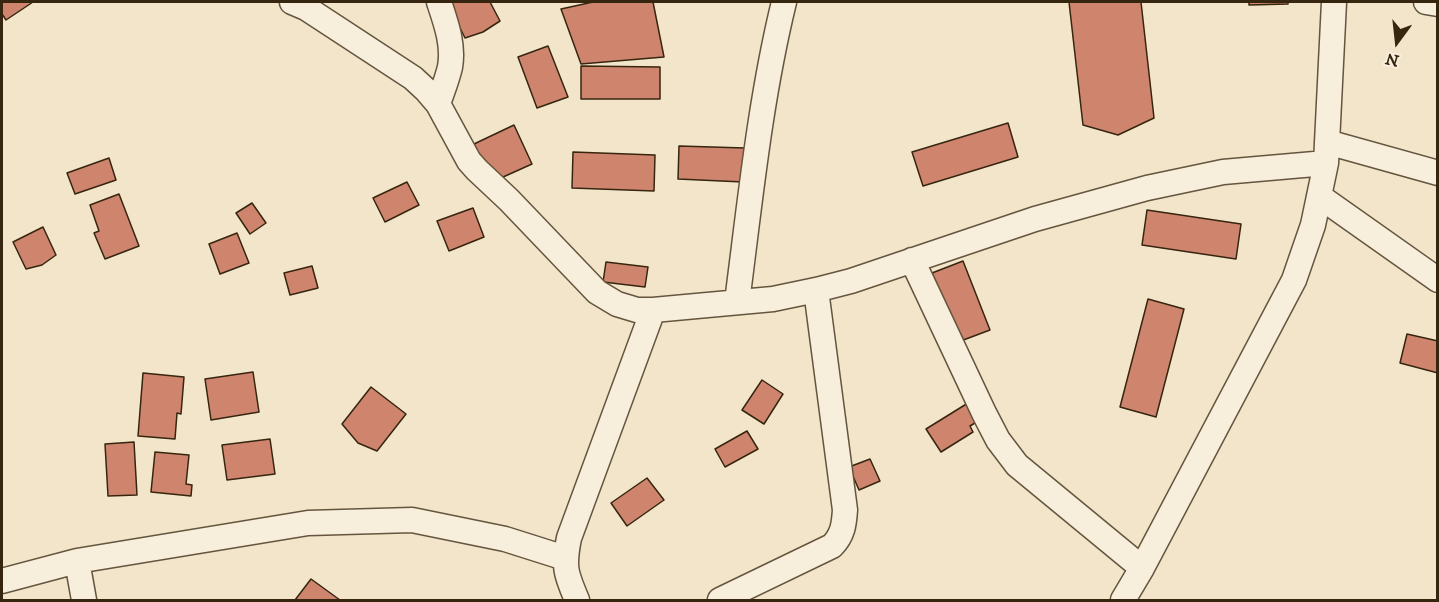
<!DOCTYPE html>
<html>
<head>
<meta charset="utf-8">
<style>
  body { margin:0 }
  #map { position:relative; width:1439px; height:602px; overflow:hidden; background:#f2e5c9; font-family:"IM FELL DW Pica",serif }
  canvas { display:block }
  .frame { position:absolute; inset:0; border:3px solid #36250f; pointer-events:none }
  .north { position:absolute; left:1367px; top:12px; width:60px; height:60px; -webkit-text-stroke:4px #f7eedc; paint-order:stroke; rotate:195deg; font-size:16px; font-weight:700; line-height:24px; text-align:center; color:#36250f }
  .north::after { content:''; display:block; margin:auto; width:21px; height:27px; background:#36250f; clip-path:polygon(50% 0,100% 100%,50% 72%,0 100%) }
</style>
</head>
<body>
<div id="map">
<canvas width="1439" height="602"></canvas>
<div class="frame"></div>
<div class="north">N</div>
</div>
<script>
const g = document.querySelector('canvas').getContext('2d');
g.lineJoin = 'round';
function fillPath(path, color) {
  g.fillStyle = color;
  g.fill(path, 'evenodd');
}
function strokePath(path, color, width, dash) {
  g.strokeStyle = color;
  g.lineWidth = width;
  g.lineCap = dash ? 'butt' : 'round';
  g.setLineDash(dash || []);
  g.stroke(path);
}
const building = new Path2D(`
  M2,2h31l-27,18 -4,-6z
  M447,2h43l10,19 -17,11 -18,6z
  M593,2h60l11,55 -83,7 -20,-55z
  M1069,2h72l13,116 -36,17 -35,-10z
  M1249,2h39v2l-39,1z
  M548,46l20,51 -31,11 -19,-51z
  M581,66l79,1v32h-79z
  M1008,123l10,34 -95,29 -11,-34z
  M514,125l18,39 -40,18 -18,-38z
  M679,146l66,2 -2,34 -65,-3z
  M573,152l82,3 -1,36 -82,-3z
  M109,158l7,22 -41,14 -8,-21z
  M407,182l12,23 -34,17 -12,-24z
  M119,194l20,52 -34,13 -11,-26 5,-2 -9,-26z
  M252,203l14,20 -16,11 -14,-21z
  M473,208l11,29 -35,14 -12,-30z
  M1147,210l94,14 -5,35 -94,-14z
  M43,227l13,28 -14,10 -16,4 -13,-27z
  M237,233l12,30 -29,11 -11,-30z
  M963,261l27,69 -32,12 -26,-69z
  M606,262l42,5 -3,20 -42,-5z
  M312,266l6,22 -28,7 -6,-22z
  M1148,299l36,10 -28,108 -36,-10z
  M1407,334l31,7v32l-38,-10z
  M253,372l6,40 -48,8 -6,-41z
  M143,373l41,4 -3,37 -4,-1 -2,26 -37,-3z
  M762,380l21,14 -19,30 -22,-14z
  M371,387l35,27 -29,37 -19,-8 -16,-19z
  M968,403l12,17 -10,6 3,6 -32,20 -15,-23z
  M747,431l11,18 -33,18 -10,-18z
  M270,439l5,35 -48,6 -5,-35z
  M134,442l3,53 -29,1 -3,-52z
  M155,452l34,3 -3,29 6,1 -1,11 -40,-4z
  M870,459l10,22 -21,9 -10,-23z
  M647,478l17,22 -37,26 -16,-23z
  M311,579l29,21h-45z`);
fillPath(building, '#ce846d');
strokePath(building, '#36250f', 1.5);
const minor = new Path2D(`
  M292,2l14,6 107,70 13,12 12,14 31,57 8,9 32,30 88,92 20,12 20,6h16l120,-11 43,-9 35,-9 184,-62 112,-31 76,-16 103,-9
  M1426,2l12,2
  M438,104c4,-12 9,-24 12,-37 4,-22 -4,-44 -11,-65
  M1327,142l111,31
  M1319,196l119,84
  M912,260l72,153 14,27 19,25 125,103
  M737,302c13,-100 23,-202 47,-300
  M77,561l7,39
  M2,581l75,-20 231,-38 104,-3 93,19 60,19
  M577,600c-11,-26 -14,-32 -8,-62l84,-228
  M720,600l112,-54c11,-11 12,-22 13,-36l-29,-220
  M1123,600l19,-32 152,-288 19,-55 13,-62 8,-161`);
strokePath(minor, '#65553e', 27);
strokePath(minor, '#f7eedc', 24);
</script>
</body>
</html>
